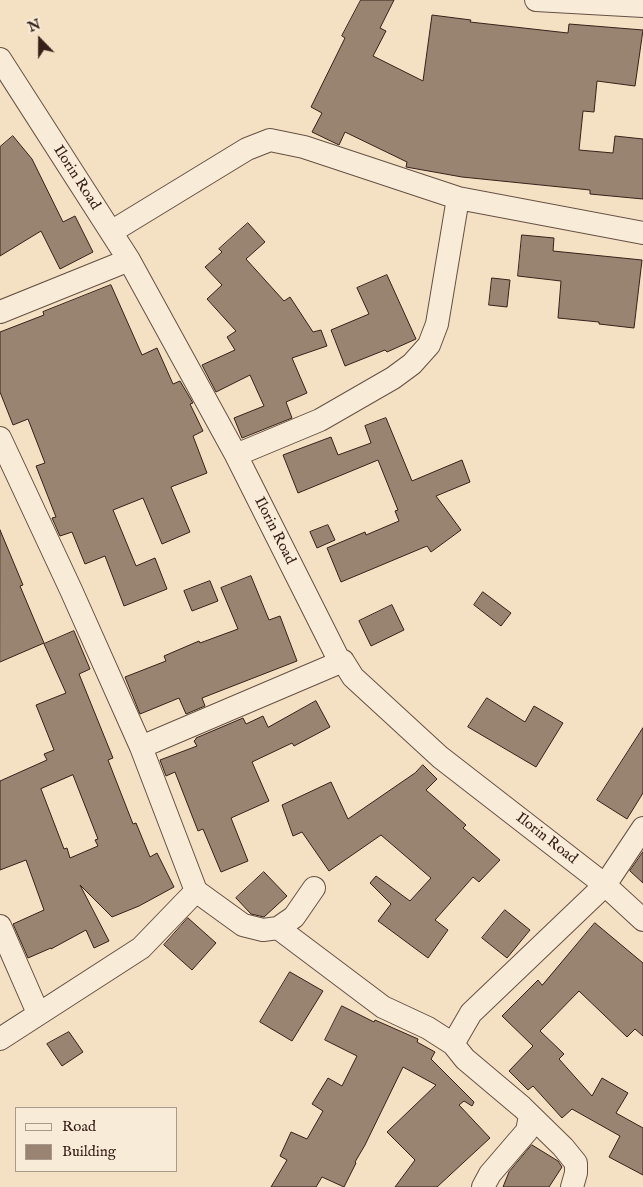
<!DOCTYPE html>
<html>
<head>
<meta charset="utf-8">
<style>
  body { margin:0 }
  #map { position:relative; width:643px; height:1187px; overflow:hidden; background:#f4e0c3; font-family:"IM FELL English",serif }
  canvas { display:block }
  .legend { position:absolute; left:15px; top:1107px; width:162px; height:65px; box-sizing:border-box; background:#f8ebd8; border:1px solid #aa9a8c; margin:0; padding:6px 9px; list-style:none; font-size:15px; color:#362119 }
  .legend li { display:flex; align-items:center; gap:10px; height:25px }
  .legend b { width:25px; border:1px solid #aa9a8c }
  .north { position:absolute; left:15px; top:15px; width:50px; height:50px; -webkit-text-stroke:4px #f8ebd8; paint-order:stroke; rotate:338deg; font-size:14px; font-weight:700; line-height:20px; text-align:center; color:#362119 }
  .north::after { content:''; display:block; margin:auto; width:18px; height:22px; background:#362119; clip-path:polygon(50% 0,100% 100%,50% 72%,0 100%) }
</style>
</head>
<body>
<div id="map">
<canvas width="643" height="1187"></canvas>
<ul class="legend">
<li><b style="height:6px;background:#f8ebd8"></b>Road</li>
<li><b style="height:14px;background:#998471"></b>Building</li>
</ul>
<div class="north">N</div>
</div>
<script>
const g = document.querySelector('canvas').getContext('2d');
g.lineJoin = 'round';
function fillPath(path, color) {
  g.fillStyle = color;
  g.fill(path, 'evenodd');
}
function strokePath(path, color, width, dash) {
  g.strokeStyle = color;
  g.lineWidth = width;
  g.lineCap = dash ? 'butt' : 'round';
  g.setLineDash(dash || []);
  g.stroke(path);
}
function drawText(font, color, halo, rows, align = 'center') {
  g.font = font + ' "IM FELL English",serif';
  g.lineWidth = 5;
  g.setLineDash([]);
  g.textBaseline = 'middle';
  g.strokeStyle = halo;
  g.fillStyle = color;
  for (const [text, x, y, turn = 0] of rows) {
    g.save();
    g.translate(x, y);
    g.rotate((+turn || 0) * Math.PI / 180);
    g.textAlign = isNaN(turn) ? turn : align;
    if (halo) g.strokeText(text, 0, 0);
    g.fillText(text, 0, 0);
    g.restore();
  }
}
const building = new Path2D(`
  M361,0h33l-14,28 6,3 -13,25 50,25 9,-66 39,5 -1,2 98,11 1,-9 74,6 -8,56 -38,-5 -3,31 -11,-1 -4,39 34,3 2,-17 28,3v60l-53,-5v-4l-128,-13 -56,-10 1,-5 -62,-30 -6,13 -27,-13 10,-19 -11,-6 34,-69 -3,-2z
  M13,136l19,23 31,63 12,-6 18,36 -33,17 -19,-38 -41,25v-109z
  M248,223l17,19 -19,17 38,42 6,-4 23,35 8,-2 6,16 -35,12 15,35 -21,9 6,16 -50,20 -8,-20 30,-12 -14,-31 -34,17 -14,-27 33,-15 -8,-13 9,-6 -29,-32 15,-14 -17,-18 17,-15 -3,-3z
  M522,235l32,3 -1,13 89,9 -8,68 -35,-4v-2l-41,-4 3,-37 -43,-5z
  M387,275l29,64 -29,13 -2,-2 -40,16 -14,-36 38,-16 -12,-26z
  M492,278l18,2 -3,27 -18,-2z
  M111,285l31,70 15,-7 16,36 7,-3 13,22 -3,1 13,27 -10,5 14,37 -36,14 19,45 -28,12 -19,-46 -30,12 23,56 19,-8 12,31 -43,17 -19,-50 -20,8 -13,-32 -12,4 -8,-18 4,-1 -20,-51 9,-3 -17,-44 -15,6 -13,-33v-60l44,-17 -1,-3z
  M386,418l26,63 50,-21 8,22 -34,14 25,34 -30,22 -4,-6 -86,36 -14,-34 38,-16 1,3 33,-14 -4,-10 3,-1 -20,-50 -80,33 -15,-38 48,-18 7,18 33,-12 -6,-17z
  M328,525l7,15 -18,8 -7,-16z
  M0,530l23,55 -3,1 24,57 -44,19z
  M251,576l18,44 11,-4 17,45 -95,37 3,8 -19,8 -7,-16 -39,16 -15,-37 41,-16 -2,-5 35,-15 1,2 38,-14 -17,-41z
  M210,581l8,20 -26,10 -8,-20z
  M483,592l28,21 -10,13 -27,-21z
  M392,605l12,25 -33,16 -12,-25z
  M74,631l16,38 -11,5 34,84 -5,2 25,64 3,-1 14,34 7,-4 17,34 -35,19 -27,11 -32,-32 29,56 -15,7 -8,-18 -35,19v-1l-23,10 -15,-34 31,-14 -18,-50 -26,10v-89l47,-21 -3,-6 10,-4 -18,-45 30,-12 -22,-49zM73,775l25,64 -3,1 3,6 -28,12 -3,-10 -3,1 -23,-60z
  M487,698l38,24 9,-16 29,17 -27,44 -68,-40z
  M316,701l14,26 -36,19 -2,-3 -40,19 17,39 -38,17 17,43 -27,11 -18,-43 -5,2 -23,-59 -9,4 -6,-16 37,-14 -3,-5 2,-2v-1l47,-20 3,6 17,-8 5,11z
  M643,728v65l-16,26 -30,-19z
  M423,765l14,14 -11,11 40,35 -3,3 37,32 -21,22 -6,-5 -38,43 13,10 -20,28 -50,-37 13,-17 -21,-21 6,-7 34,25 21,-23 -50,-43 -52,36 -27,-39 -9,4 -11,-31 49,-23 17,37 67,-46z
  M643,852v31l-13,-12z
  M264,872l23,24 -23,21 -13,-3 -15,-16z
  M505,910l25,20 -23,28 -25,-20z
  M188,918l28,25 -24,27 -28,-25z
  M595,923l48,40v73l-8,-7 -8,8 -48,-46 -39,40 24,23 -5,5 33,37 10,-18 26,15 -12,20 27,15v47l-34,-18 11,-21 -48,-27 -10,9 -29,-32 -5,4 -19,-19 24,-25 -31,-30 36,-36 4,5z
  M290,972l33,19 -31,50 -32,-19z
  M342,1006l32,16 1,-2 43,19 -1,3 18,10 -4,7 43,43 -2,4 -8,-5 -5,4 31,33 -53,49h-42l20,-27 -28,-28 49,-47 -33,-18 -38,78 -10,17 1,1 -12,24 -22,-10 -6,10h-45l16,-27 -7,-4 11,-24 16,7 16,-28 -11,-7 16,-26 14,8 15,-30 -32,-16z
  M69,1032l14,20 -21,14 -15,-22z
  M532,1145l26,16 4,6 -13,20h-46l6,-15z`);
fillPath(building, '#998471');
strokePath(building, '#362119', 1);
const minor = new Path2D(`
  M536,0l107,6
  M0,59l129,201 107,195 104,207 3,-1 10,16 87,80 165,128 38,35
  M111,232l136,-83 23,-9 34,7 154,51 185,35
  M0,312l129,-52
  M0,438l71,152 70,157 55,144 47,34 20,5 15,-2 16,-11 20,-29
  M236,455l84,-35 73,-42 19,-14 17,-19 8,-21 21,-126
  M141,747l202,-86
  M0,926l38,87
  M278,928l105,79 45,21 25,16 12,15 57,48 41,40 13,16v10l-4,14
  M0,1039l141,-91 55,-57
  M453,1044l18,-31 134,-128 38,-57
  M483,1187l7,-13 37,-43 3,-15`);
strokePath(minor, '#665144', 24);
strokePath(minor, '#f8ebd8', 22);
drawText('15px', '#362119', '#f8ebd8', [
  ["Ilorin Road",76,178,57],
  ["Ilorin Road",274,531,63],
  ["Ilorin Road",546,839,38]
]);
</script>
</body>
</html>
